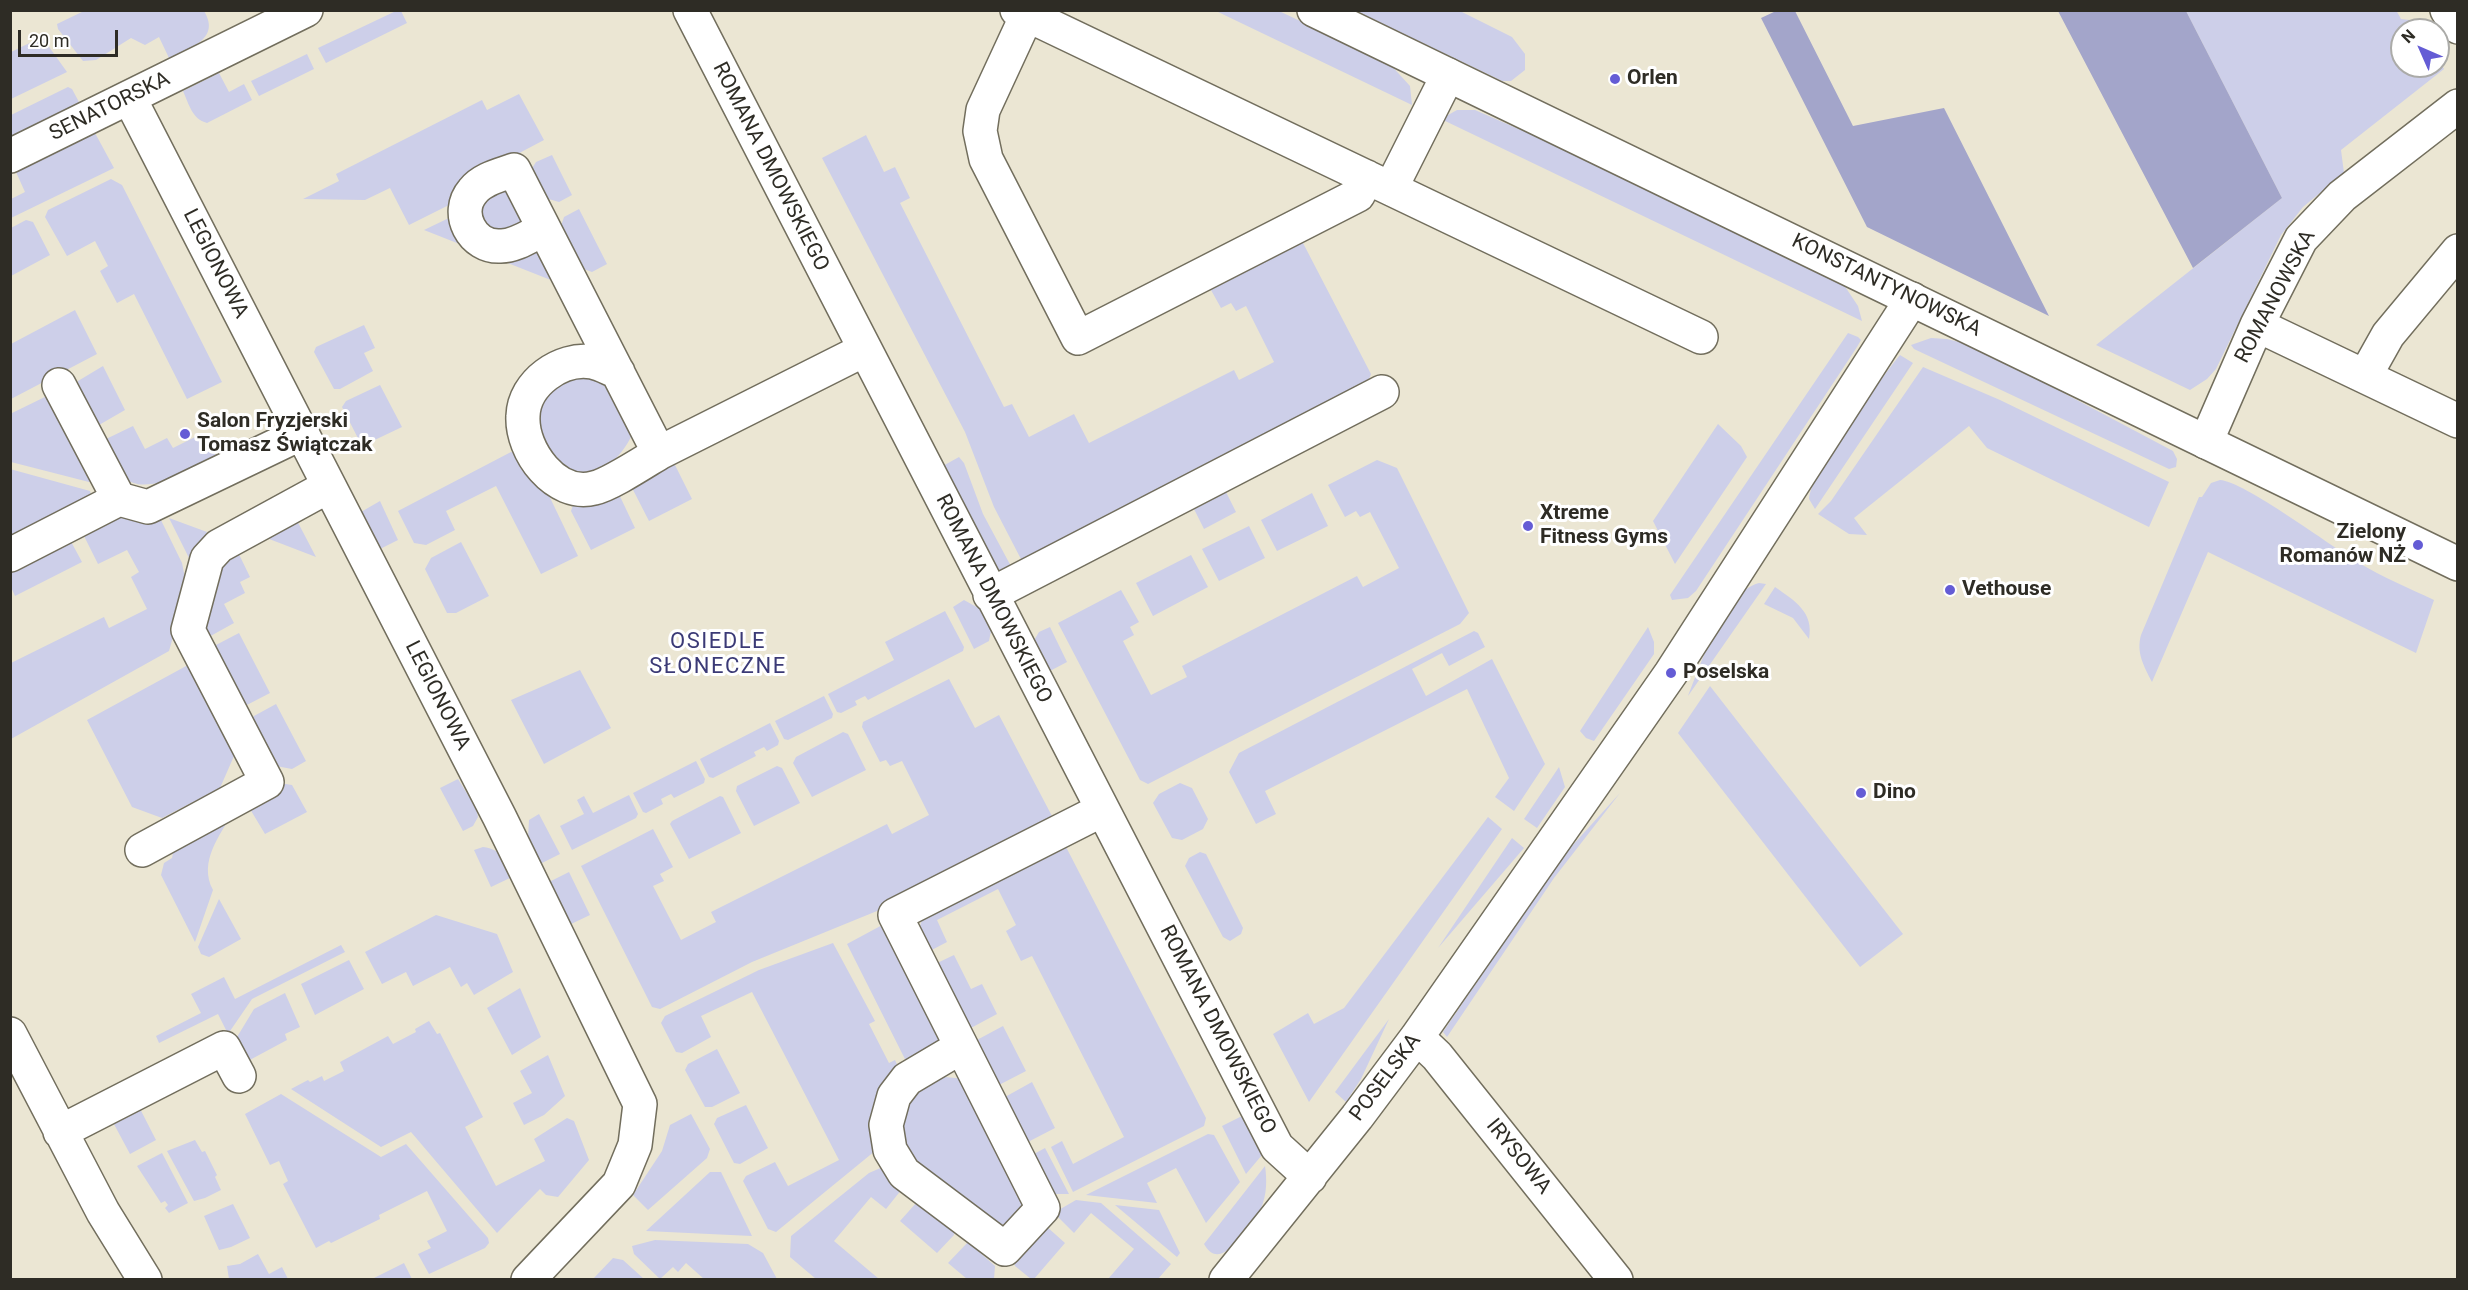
<!DOCTYPE html>
<html>
<head>
<meta charset="utf-8">
<style>
  body { margin:0 }
  #map { position:relative; width:2468px; height:1290px; overflow:hidden; background:#ebe6d3; font-family:Roboto,sans-serif }
  canvas { display:block }
  .frame { position:absolute; inset:0; border:12px solid #2e2c25; pointer-events:none }
  .north { position:absolute; left:2390px; top:18px; width:60px; height:60px; box-sizing:border-box; background:#fff; border:2px solid #ababa8; border-radius:50%; rotate:315deg; font-size:16px; font-weight:700; line-height:24px; text-align:center; color:#2e2c25 }
  .north::after { content:''; display:block; margin:auto; width:21px; height:27px; background:#645cd5; clip-path:polygon(50% 0,100% 100%,50% 72%,0 100%) }
  .scale { position:absolute; left:18px; top:30px; width:100px; height:27px; box-sizing:border-box; border:3px solid #2e2c25; border-top:0; padding-left:8px; font-size:18px; line-height:21px; white-space:nowrap; color:#2e2c25; -webkit-text-stroke:4px #fff; paint-order:stroke }
</style>
</head>
<body>
<div id="map">
<canvas width="2468" height="1290"></canvas>
<div class="frame"></div>
<div class="north">N</div>
<div class="scale">20 m</div>
</div>
<script>
const g = document.querySelector('canvas').getContext('2d');
g.lineJoin = 'round';
function fillPath(path, color) {
  g.fillStyle = color;
  g.fill(path, 'evenodd');
}
function strokePath(path, color, width, dash) {
  g.strokeStyle = color;
  g.lineWidth = width;
  g.lineCap = dash ? 'butt' : 'round';
  g.setLineDash(dash || []);
  g.stroke(path);
}
function drawText(font, color, halo, rows, align = 'center') {
  g.font = font + ' Roboto,sans-serif';
  g.lineWidth = 6;
  g.setLineDash([]);
  g.textBaseline = 'middle';
  g.strokeStyle = halo;
  g.fillStyle = color;
  for (const [text, x, y, turn = 0] of rows) {
    g.save();
    g.translate(x, y);
    g.rotate((+turn || 0) * Math.PI / 180);
    g.textAlign = isNaN(turn) ? turn : align;
    if (halo) g.strokeText(text, 0, 0);
    g.fillText(text, 0, 0);
    g.restore();
  }
}
fillPath(new Path2D(`
  M398,10l3,1 6,12 -81,40 -8,-15z
  M2396,10l5,9 18,2 5,9h-22v36h36v-9l6,12 -103,81 3,23 -41,34 -22,28 -65,134 -9,10 -17,11 -94,-45 186,-147 -96,-187z
  M204,11c17,28 -14,37 -35,47l-10,-21 -14,8 -14,-7 -35,22 -13,1 -25,-32 -1,-5 27,-13z
  M1216,11h63l110,52 21,23 2,19z
  M1356,11h104l52,26 13,17v16l-14,11h-9z
  M42,37l25,35 -56,27v-47z
  M307,54l7,15 -55,27 -8,-15z
  M219,73l10,19 15,-8 8,16 -45,23c-15,-4 -18,-19 -24,-32z
  M68,87l4,2 7,13 -68,36v-23z
  M519,94l25,46 -72,38 -21,26 -42,21 -19,-37 -25,12 -62,-1 36,-18 -3,-7 146,-74 5,10z
  M1457,110h18l62,27 307,148 14,21 4,15 -421,-202z
  M95,133l19,35 -103,50v-19l14,-7 -9,-20z
  M866,135l18,37 11,-5 15,31 -10,5 104,204 8,-3 17,33 45,-23 15,29 145,-73 5,10 35,-18 -28,-56 -10,5 -5,-8 -10,5 -15,-27 87,-46 10,8 68,131 -5,13 -343,176 -29,-56 -29,-75 -143,-274z
  M552,155l20,40 -13,7 -17,-5 -11,-27 5,-8z
  M111,179l11,6 100,197 -35,17 -53,-105 -17,9 -17,-32 8,-5 -13,-25 -28,15 -22,-39 3,-7z
  M503,185l21,30 -4,7 -13,10 -22,-4 -8,-28z
  M579,209l28,55 -15,8 -14,-5 -18,-38 4,-12z
  M451,217l80,24 35,45 -142,-56z
  M26,220l7,2 17,33 -39,21v-48z
  M75,310l22,44 -86,45v-55z
  M364,325l11,23 -11,5 9,18 -33,18h-6l-20,-37 2,-5z
  M1848,333l10,4 3,3 -4,7 -161,244 -8,7 -16,2 -2,-5z
  M1931,338l16,1 28,7 198,105 4,8 -1,8 -7,2 -255,-120 -3,-4z
  M1900,355l13,8 -98,146 -6,-10c3,-29 70,-118 91,-144z
  M103,366l22,44 -26,15 -5,-2 -18,-36 2,-6z
  M1923,367l77,33 169,82 -20,45 -162,-79 -18,-22 -115,92 13,17 -18,-1 -31,-20 13,-13z
  M602,372l33,56c-10,26 -33,52 -64,42 -9,-3 -19,-12 -27,-17l-10,-47 18,-27z
  M380,385l22,42 -40,19 -20,-39 4,-6z
  M51,394l43,85 -5,3 -78,-20 -1,-48z
  M1718,424l23,22 6,11 -72,107 -22,-43z
  M133,426l12,23 22,-11 6,10 30,-15 14,24c-21,10 -72,42 -93,20 -9,-9 -14,-26 -20,-37z
  M511,452l20,6 47,98 -37,18 -45,-88 -50,25 9,19 -29,15 -12,-2 -16,-32z
  M959,457l5,6 19,51 30,56 -8,2 -10,-3 -54,-102z
  M672,459l20,40 -43,22 -20,-39z
  M1377,460l20,8 72,145 -9,11 -312,160 -8,-4 -82,-157 63,-33 18,32 -9,5 4,8 -11,6 28,54 36,-18 -5,-11 175,-90 6,11 36,-19 -29,-56 -10,5 -4,-6 -11,6 -17,-32z
  M10,469l80,22 1,4 -80,44z
  M2220,480c24,1 112,67 139,83 23,14 50,25 75,37l-18,53 -208,-101 -56,130c-8,-16 -16,-29 -11,-47l58,-138h3l9,-14z
  M612,486l4,2 19,40 -44,22 -20,-39 2,-6z
  M1225,490l11,22 -32,17 -11,-22z
  M1312,493l16,33 -51,25 -16,-31z
  M380,501l18,39 -18,9 -19,-37z
  M131,507l28,9 23,47 5,25 -18,63 -158,88v-76l93,-46 5,11 38,-19 -16,-32 8,-5 -12,-22 -29,14 -17,-34z
  M293,513l23,44 -52,-20z
  M169,518l38,14 -11,28 -7,-2z
  M1249,526l16,32 -46,23 -17,-32z
  M68,536l14,26 -67,34 -4,-9v-23z
  M461,542l28,54 -33,17h-9l-22,-44 6,-11z
  M234,544l16,33 -10,5 5,11 -21,11 10,19 -27,15 -9,-16 16,-59z
  M1191,555l17,32 -55,29 -17,-33z
  M1759,583l7,1 -78,112c13,-31 35,-104 71,-113z
  M1775,587c20,14 39,25 34,52l-16,-21 -29,-14z
  M964,600l16,9 11,22 -2,10 -15,8 -21,-42z
  M945,611l19,36 -1,4 -95,49 -3,-4 -10,5 2,4 -16,8 -4,-1 -9,-18 66,-34 -9,-18z
  M1050,627l17,35 -19,10 -15,-30 6,-10z
  M1648,627l6,15v12l-60,87 -8,-3 -6,-7z
  M1474,631l4,2 7,14 -36,19 -7,-13 -30,16 14,27 66,-37 53,105 -31,47 -19,-14 14,-19 -42,-89 -202,102 11,23 -20,10 -27,-52 10,-19z
  M239,633l31,60 -27,14 -29,-56 2,-6z
  M188,665l46,91 -14,32 -58,30 -30,-11 -45,-87z
  M580,670l31,58 -67,36 -33,-64z
  M949,679l26,49 24,-13 54,103 -4,5 -172,88 -125,51 -92,47 -8,-2 -71,-141 72,-37 20,38 -13,7 4,7 -11,5 28,54 35,-18 -5,-10 176,-88 5,10 37,-19 -27,-54 -12,5 -4,-6 -6,2 -18,-35 1,-5z
  M1710,686l193,248 -43,33 -182,-234z
  M824,696l9,18 -1,4 -44,22 -4,-1 -9,-18z
  M276,704l30,57 -14,8 -21,-4 -22,-43 5,-6z
  M770,723l9,18 -1,4 -11,6 -3,-4 -10,5 2,4 -43,22 -4,-1 -9,-18z
  M843,732l5,2 18,36 -54,27 -19,-34 3,-6z
  M696,761l9,18 -1,4 -30,15 -3,-4 -10,5 2,5 -17,9 -3,-1 -10,-19z
  M777,766l5,2 18,35 -46,23 -18,-35 1,-5z
  M1559,767l6,20 -28,41 -13,-9z
  M458,779l18,29 2,9 -5,9 -10,5 -23,-43z
  M279,783l13,2 15,27 -42,22 -18,-30z
  M1180,783l12,5 16,31 -5,10 -21,11 -10,-2 -19,-35 6,-9z
  M1620,793l-66,85 -107,159 -4,-5 119,-175z
  M629,795l9,19 -2,4 -64,32 -12,-24 24,-12 -7,-14 7,-4 9,17z
  M720,796l3,1 18,36 -52,26 -19,-35 2,-3z
  M234,811c-14,24 -36,51 -21,79l-18,52 -34,-67 3,-12 8,-5 4,-22z
  M539,814l21,40 -20,10 -12,-26 1,-18z
  M1488,817l14,12 -193,273 -36,-68 35,-21 6,11 30,-16z
  M1512,838l12,10 -86,100z
  M1065,845l141,273 -2,8 -131,66 -22,-45 11,-6 11,23 51,-27 -92,-181 -11,5 -15,-30 10,-6 -18,-36 -61,31 10,22 -21,11c-11,-20 -8,-27 3,-45z
  M483,847c19,2 22,14 29,30l-21,10 -17,-37z
  M1200,852l6,2 37,74 -2,6 -11,7 -7,-4 -38,-71 4,-8z
  M569,872l21,43 -21,10 -20,-43z
  M219,899l22,40 -32,18 -8,-3 -3,-7z
  M436,915l61,19 16,38 -39,23 -7,-12 -6,4 -11,-20 -37,19 -7,-14 -24,12 -17,-32z
  M886,923l56,108 -10,20 -22,18 -63,-125z
  M833,943l42,78 -6,3 20,39 6,-3 5,11 -25,80 -99,81 -8,-3 -25,-48 3,-5 29,-14 13,24 51,-26 -87,-168 -51,24 10,21 -29,16 -6,-1 -15,-29 4,-7 94,-46z
  M341,945l4,7 -93,47 -24,35 -10,-20 -59,29 -3,-7 45,-23 -10,-19 33,-17 11,22z
  M954,955l17,34 11,-5 15,30 -28,15 -38,-63z
  M349,960l15,29 -49,26 -14,-31z
  M520,988l21,49 -29,18 -25,-47z
  M285,993l15,34 -15,7 2,6 -41,22 -12,-20 20,-33z
  M1389,1019l-28,60 -15,23 -11,-10z
  M429,1021l8,13 3,-1 43,84 -18,10 31,59 49,-25 -11,-22 33,-21 7,3 15,39 -31,37 -12,-2 -6,-6 -43,44 -86,-101 -30,15 -90,-58 17,-9 2,2 12,-6 2,5 20,-10 -4,-9 48,-26 5,8 23,-12 -1,-3z
  M1003,1026l23,45 -29,15 -22,-45z
  M717,1049l23,44 -28,14h-7l-20,-37 3,-6z
  M548,1055l17,41 -21,19 -20,10 -11,-22 19,-10 -12,-22z
  M934,1076l32,3 58,111 -2,18 -14,16 -14,1 -86,-62 -8,-55z
  M1032,1082l23,46 -29,15 -21,-46z
  M281,1094l100,63 25,-13 82,94 1,5 -4,5 -56,26 -11,-20 13,-6 -4,-7 20,-10 -20,-40 -48,24 1,4 -49,24 -2,-2 -13,7 -33,-64 5,-3 -9,-20 -9,4 -25,-51z
  M135,1099l21,41 -26,14 -22,-41z
  M746,1105l22,43 -28,16 -6,-1 -20,-39 3,-6z
  M691,1114l19,35 -3,9 -59,52 -15,-15 29,-44 8,-26z
  M1242,1116l20,39 -16,19 -24,-48z
  M1208,1134l6,1 26,47 -34,41 -30,-55 -29,15 10,20 -71,-8z
  M195,1140l7,12 3,-1 12,24 -2,2 6,13 -16,8 -11,3 -27,-50z
  M1045,1148l24,46h-16l-23,-31 4,-9z
  M162,1153l26,50 -19,10 -4,-5 3,-3 -3,-4 -4,2 -24,-37z
  M885,1166l21,18 -20,25 -15,-12 -37,44 45,38h-63l-26,-22 1,-21 78,-63z
  M1265,1166c2,13 2,29 -4,42 -3,6 -9,13 -13,18 -11,14 -29,44 -44,18z
  M710,1172h11l31,64 -106,-5z
  M1076,1200l25,3 70,61 -13,15h-50l26,-30 -43,-36 -17,20 -18,-18 1,-4z
  M917,1202l36,23 1,10 -17,18 -37,-32z
  M233,1204l17,34 -19,9 -12,3 -15,-34z
  M1115,1205l44,5 21,43 -3,4z
  M1046,1226l19,17 -31,36h-3l-16,-13 -3,-11z
  M655,1240l93,4 15,9 14,26h-73l-18,-16 -8,9 -5,-5 -13,12 -26,-25 -2,-8z
  M968,1242l27,24 -1,13h-27l-19,-16z
  M258,1254l11,20 13,-7 6,12h-59l-2,-13 13,-2z
  M613,1258l10,2 21,19h-51z
  M404,1263l8,16h-40z`), '#cdcfe9');
fillPath(new Path2D(`
  M1776,11h19l58,115 91,-18 105,208 -182,-89 -106,-209z
  M2058,11h128l96,187 -89,70z`), '#a3a5ca');
const street = new Path2D(`
  M690,10l587,1137 33,30
  M1017,10l684,327
  M2447,10l11,17
  M1027,15l-44,95 -3,21 6,28 92,179 280,-143 9,-18
  M130,99l369,717 141,288 -5,41 -16,39 -91,96
  M10,156l296,-146
  M1391,188l57,-113
  M544,229c-13,6 -28,17 -43,17 -29,2 -47,-33 -28,-55 9,-12 27,-16 41,-21l145,283 205,-103
  M2257,325l201,96
  M618,372c-8,-3 -17,-8 -26,-10 -31,-5 -68,21 -69,54 -2,35 33,82 71,72 15,-3 50,-26 65,-35
  M2365,376l23,-41 70,-84
  M59,385l60,114 29,8 154,-74
  M2206,442l51,-117 44,-86 41,-43 116,-90
  M10,555l109,-56
  M990,595l392,-203
  M142,850l125,-68 -79,-152 19,-71 12,-13 110,-60
  M10,1034l93,178 42,68
  M1417,1037l20,19 179,224
  M961,1047l-54,32 -13,17 -8,29 4,25 14,23 101,76 38,-41 -148,-293 207,-105
  M60,1132l164,-84 15,28
  M1226,1280l131,-163 60,-80 254,-364 241,-374`);
const primary = new Path2D(`
  M1314,10l1144,554`);
strokePath(street, '#726e5d', 36);
strokePath(primary, '#726e5d', 36);
strokePath(street, '#fff', 33);
strokePath(primary, '#fff', 33);
for (const [x, y, r, color] of [
  [1615,79,6,"#645cd5"],
  [185,434,6,"#645cd5"],
  [1528,526,6,"#645cd5"],
  [2418,545,6,"#645cd5"],
  [1950,590,6,"#645cd5"],
  [1671,673,6,"#645cd5"],
  [1861,793,6,"#645cd5"]
]) {
  const dot = new Path2D();
  dot.arc(x, y, r, 0, 2 * Math.PI);
  g.fillStyle = color;
  g.fill(dot);
  strokePath(dot, '#fff', 2);
}
drawText('bold 21px', '#2e2c25', '#fff', [
  ["Orlen",1627,79],
  ["Salon Fryzjerski",197,422],
  ["Tomasz Świątczak",197,446],
  ["Xtreme",1540,514],
  ["Fitness Gyms",1540,538],
  ["Zielony",2406,533,"right"],
  ["Romanów NŻ",2406,557,"right"],
  ["Vethouse",1962,590],
  ["Poselska",1683,673],
  ["Dino",1873,793]
], 'left');
drawText('21px', '#2e2c25', '#fff', [
  ["SENATORSKA",110,107,-26],
  ["ROMANA DMOWSKIEGO",770,167,63],
  ["LEGIONOWA",215,264,63],
  ["KONSTANTYNOWSKA",1886,286,26],
  ["ROMANOWSKA",2276,297,-62],
  ["ROMANA DMOWSKIEGO",993,599,63],
  ["LEGIONOWA",437,696,63],
  ["ROMANA DMOWSKIEGO",1217,1030,63],
  ["POSELSKA",1386,1078,-53],
  ["IRYSOWA",1518,1157,51]
]);
g.letterSpacing = '1.5px';
drawText('22px', '#3b3a76', '#fff', [
  ["OSIEDLE",718,642],
  ["SŁONECZNE",718,667]
]);
g.letterSpacing = '0px';
</script>
</body>
</html>
